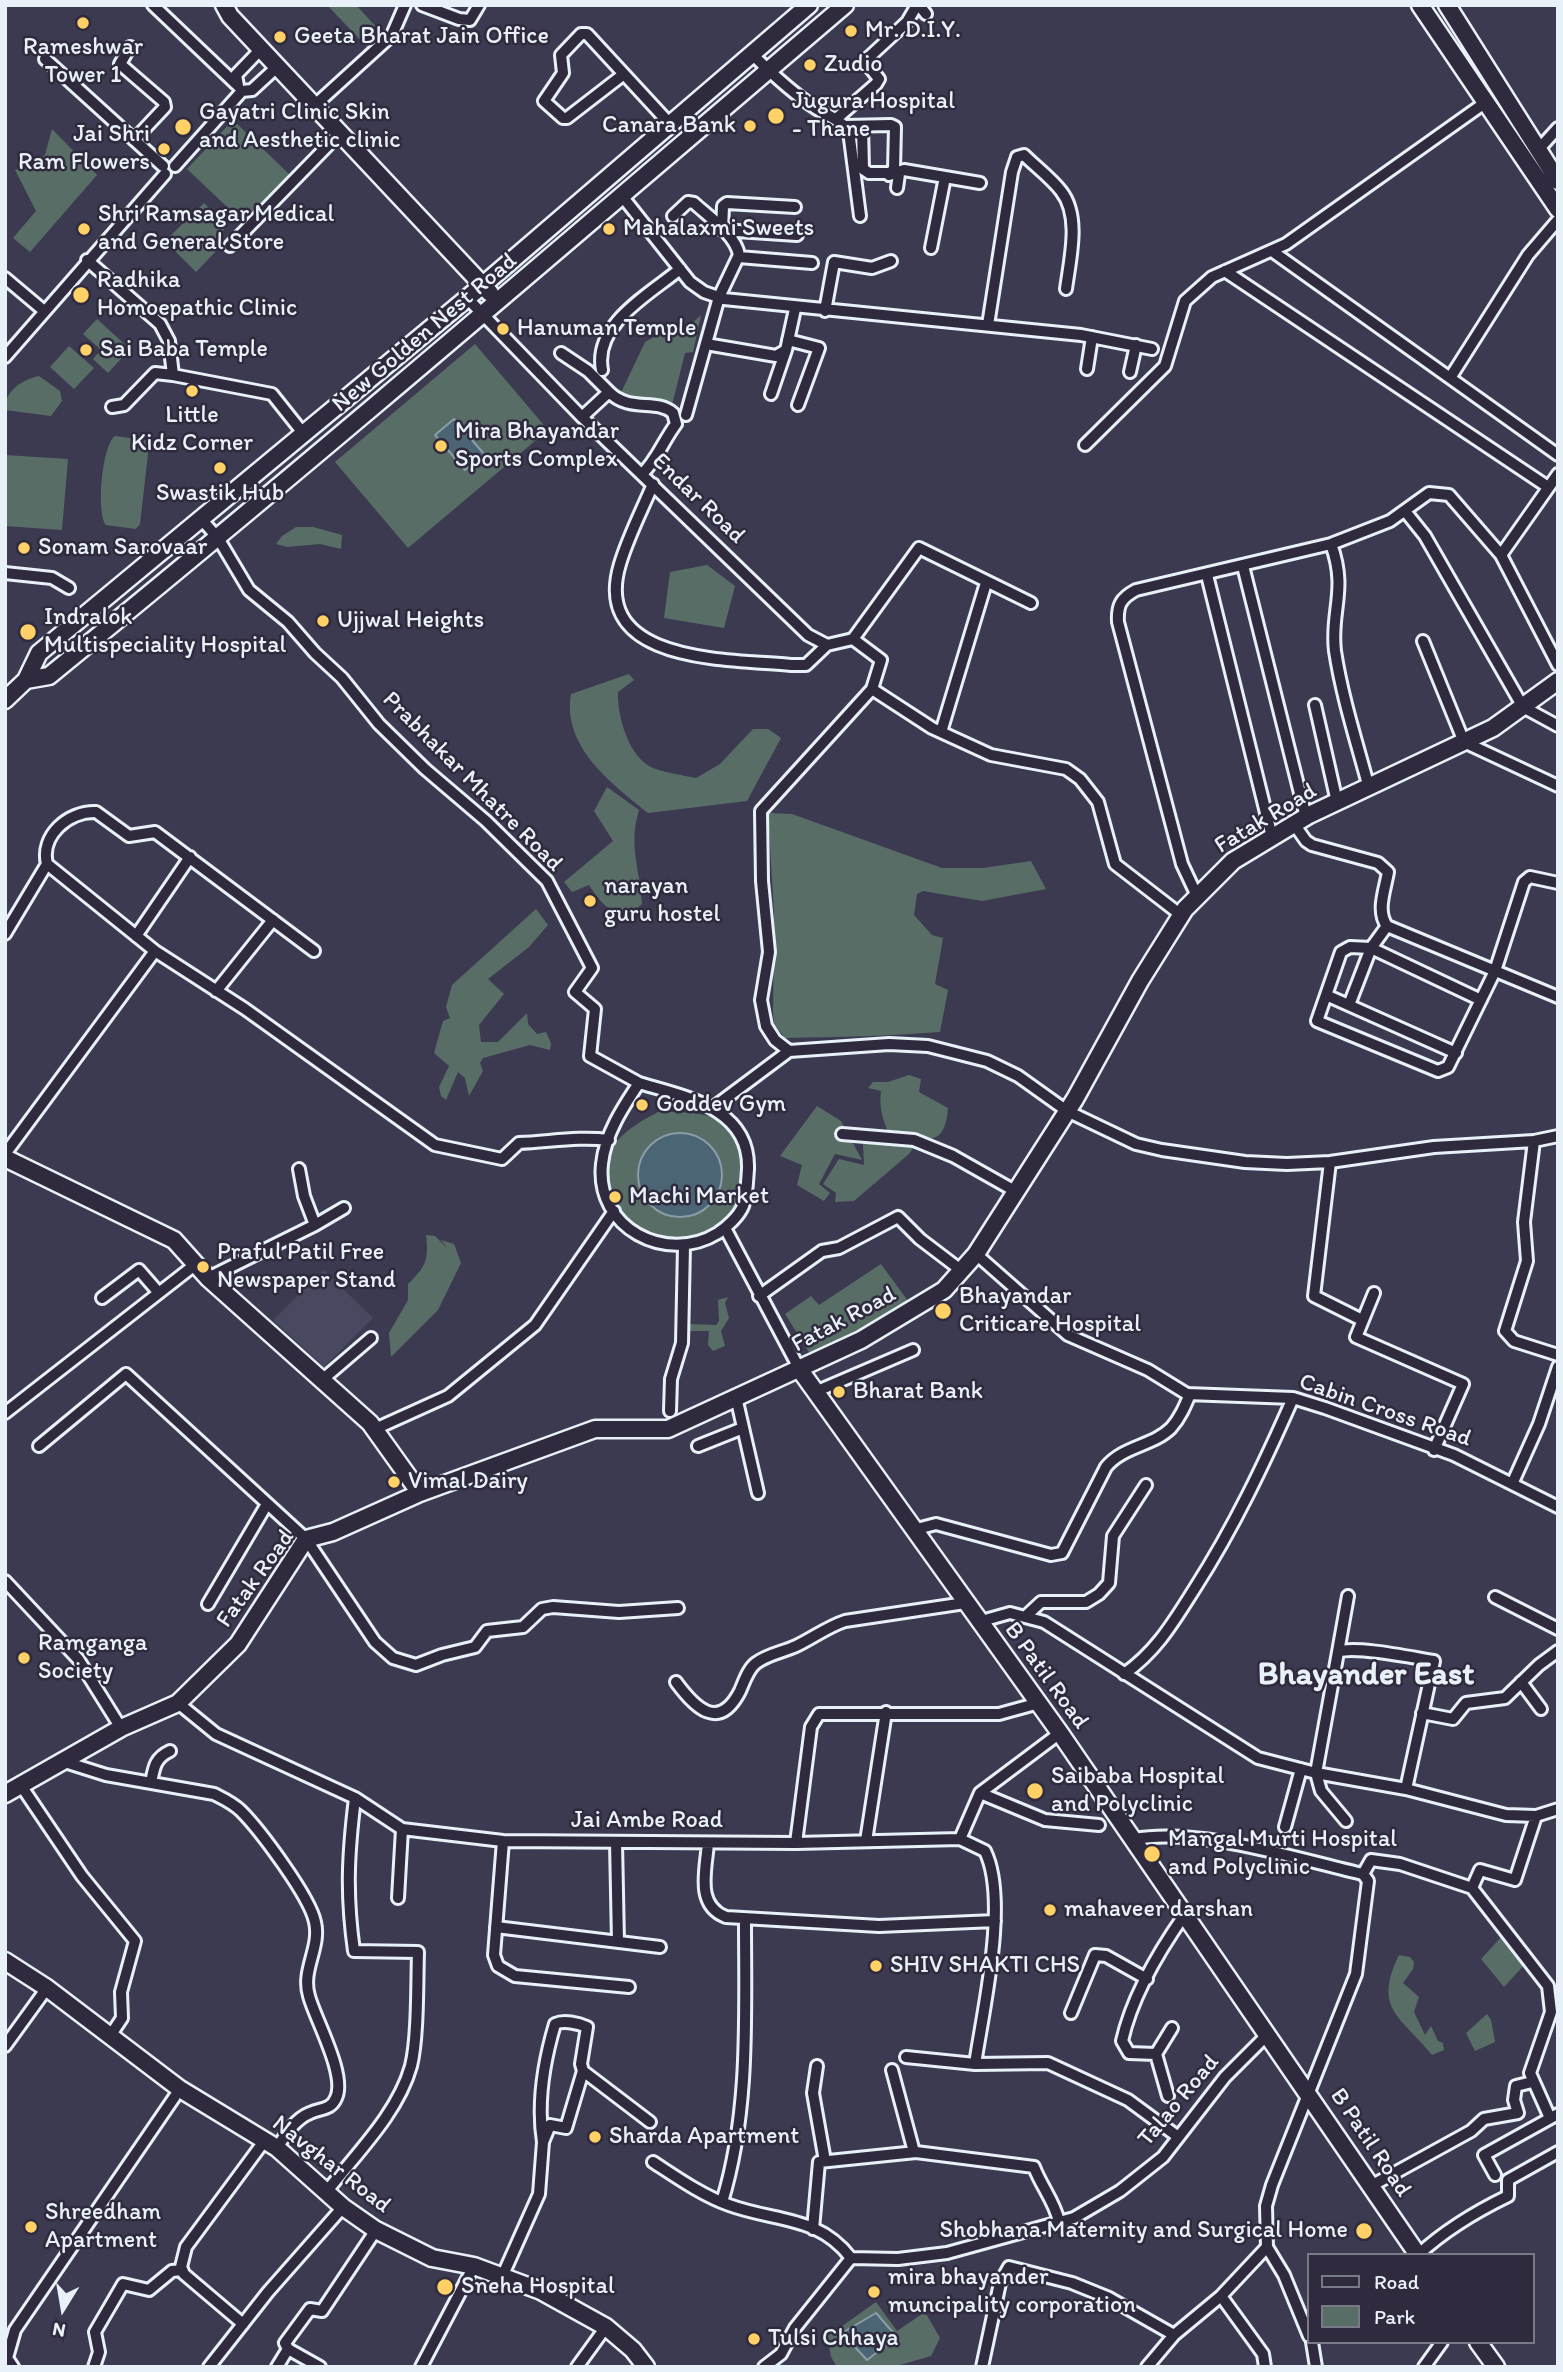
<!DOCTYPE html>
<html>
<head>
<meta charset="utf-8">
<style>
  body { margin:0 }
  #map { position:relative; width:1563px; height:2372px; overflow:hidden; background:#3c3a50; font-family:Itim,sans-serif }
  canvas { display:block }
  .frame { position:absolute; inset:0; border:7px solid #e8f1f8; pointer-events:none }
  .legend { position:absolute; left:1307px; top:2253px; width:228px; height:91px; box-sizing:border-box; background:#2f2a3d; border:2px solid #797a88; margin:0; padding:9px 12px; list-style:none; font-size:21px; color:#e8f1f8 }
  .legend li { display:flex; align-items:center; gap:14px; height:35px }
  .legend b { width:35px; border:2px solid #797a88 }
  .north { position:absolute; left:28px; top:2274px; width:70px; height:70px; -webkit-text-stroke:5px #2f2a3d; paint-order:stroke; rotate:191deg; font-size:19px; font-weight:700; line-height:28px; text-align:center; color:#e8f1f8 }
  .north::after { content:''; display:block; margin:auto; width:24px; height:32px; background:#e8f1f8; clip-path:polygon(50% 0,100% 100%,50% 72%,0 100%) }
</style>
</head>
<body>
<div id="map">
<canvas width="1563" height="2372"></canvas>
<div class="frame"></div>
<ul class="legend">
<li><b style="height:9px;background:#2f2a3d"></b>Road</li>
<li><b style="height:19px;background:#596d67"></b>Park</li>
</ul>
<div class="north">N</div>
</div>
<script>
const g = document.querySelector('canvas').getContext('2d');
g.lineJoin = 'round';
function fillPath(path, color) {
  g.fillStyle = color;
  g.fill(path, 'evenodd');
}
function strokePath(path, color, width, dash) {
  g.strokeStyle = color;
  g.lineWidth = width;
  g.lineCap = dash ? 'butt' : 'round';
  g.setLineDash(dash || []);
  g.stroke(path);
}
function drawText(font, color, halo, rows, align = 'center') {
  g.font = font + ' Itim,sans-serif';
  g.lineWidth = 5;
  g.setLineDash([]);
  g.textBaseline = 'middle';
  g.strokeStyle = halo;
  g.fillStyle = color;
  for (const [text, x, y, turn = 0] of rows) {
    g.save();
    g.translate(x, y);
    g.rotate((+turn || 0) * Math.PI / 180);
    g.textAlign = isNaN(turn) ? turn : align;
    if (halo) g.strokeText(text, 0, 0);
    g.fillText(text, 0, 0);
    g.restore();
  }
}
fillPath(new Path2D(`
  M324,1270l49,48 -49,49 -51,-47z`), '#484860');
fillPath(new Path2D(`
  M327,5h29l26,28 -15,14z
  M233,120l57,55 -47,47 -56,-53z
  M52,129l45,46 -67,77 -17,-14 23,-27 -21,-41 14,-4 16,-11z
  M204,203l23,23 -10,12 6,6 -27,28 -31,-31z
  M701,315l-8,37 -8,1 -16,64 -50,-20 26,-55 16,-9 23,-2z
  M97,319l33,30 -22,24 -15,-14 8,-9 -18,-16z
  M475,344l73,86 -140,118 -73,-86z
  M69,346l25,22 -20,21 -24,-22z
  M39,376l21,15 2,10 -11,15 -46,-6c0,-20 17,-30 34,-34z
  M115,436l30,4 4,5 -9,79 -4,5 -30,-4c-10,-13 -4,-80 9,-89z
  M5,455l63,4 -6,71 -57,-4z
  M296,527h17l29,8 -1,14 -21,-5 -33,3 -11,-3 6,-8z
  M707,565l28,21 -11,42 -60,-10 6,-46z
  M629,674l5,6 -16,12c-1,24 11,66 35,76 13,5 29,7 43,10l24,-14 33,-35h15l13,9 -34,63 -99,12c-37,-30 -86,-66 -77,-119z
  M607,787l32,23c-11,36 1,58 3,94 -23,20 -40,2 -53,-19l-17,7 -8,-10 49,-41 -19,-30z
  M768,813l24,1 150,54h41l48,-7 15,28 -64,12 -59,-10 -6,3 -3,21 18,20 11,3 -8,46 13,6 -8,42c-51,4 -103,5 -155,6l-11,-14 -1,-11 1,-100z
  M536,909l12,16 -19,22 -41,32 16,15 -25,31 2,17h17l29,-29 1,11 9,10 9,-2 5,11 -1,7 -20,-5 -47,13 -3,5 3,8 -14,25 -4,-18 -7,-6 -12,28 -5,-4 -2,-9 10,-21 -15,-13 9,-32 7,-3 -4,-11 6,-22z
  M909,1075l12,4 -2,13 29,16c-4,47 -26,26 -59,25 -7,-13 -10,-27 -8,-42l-13,-3 5,-6h15z
  M817,1106l24,15 21,39 -27,-6 -16,30 11,9 -6,8 -27,-16 5,-20 -22,-9z
  M658,1112c20,0 44,-1 63,9 25,12 29,54 20,77 -7,19 -18,28 -36,35 -7,3 -17,10 -25,9 -44,-2 -84,-37 -72,-84 6,-22 31,-36 50,-46z
  M856,1140l60,4 -7,10 -55,47 -19,1 1,-9 -13,-9 16,-25 25,6 -1,-21z
  M426,1235l9,1 13,13 -7,-9 13,4 7,19 -23,47 -47,47 -2,-24 19,-33v-16c18,-17 21,-25 18,-49z
  M881,1264l27,37 -31,22 -65,34 -27,-43 26,-18 8,9z
  M728,1297l-3,6 4,15 -8,13 4,15 -12,5 -5,-6 1,-14h-21v-7l28,1 3,-4 -1,-21z
  M1504,1934l23,28 -23,25 -23,-28z
  M1399,1955l11,2 4,5 -1,7 -10,14 16,14 -5,15 11,23 6,-9 7,15 5,2 1,7 -12,5c-30,-38 -60,-45 -33,-100z
  M1487,2014l4,6 4,22 -20,9 -9,-18z
  M876,2302l21,29 28,-19 15,26 -9,18 -38,11h-56l-6,-10 -5,-28 9,2z`), '#596d67');
const water = new Path2D(`
  M454,419l30,35 -19,16 -30,-35z
  M638 1175a42 42 0 1 1 84 0a42 42 0 1 1-84 0Z
  M876,2313l21,24 -30,23 -25,-27z`);
fillPath(water, '#4c6575');
strokePath(water, '#8a9da9', 2);
const street = new Path2D(`
  M153,5l83,79
  M422,5l37,14 11,1 9,-15
  M919,5l7,9
  M130,47l-10,17 44,38 1,5 -31,33
  M752,54c20,20 40,39 65,55 12,7 23,11 32,22l11,85
  M45,59l118,107
  M624,74l-57,44h-4l-19,-17 19,-28 -2,-18 20,-21h6l83,90
  M238,86l-2,-11 25,-26
  M314,106l78,-71 13,-30
  M836,119l40,-35 3,-5 -12,-15v-5l40,-37 10,-17
  M845,126l46,-1 4,2 -1,42 -4,4h-21l-6,-4 -1,-43
  M1538,150l20,-22
  M175,166l67,-75 10,-1 26,-24
  M889,175l15,-5 76,13
  M897,188l2,-14
  M622,196l68,86 14,10 20,7 357,36 71,14
  M795,207l-68,-4 -4,3 -1,24 75,5
  M673,216l15,-14 6,1c14,13 42,32 45,52l-20,42 -33,118
  M230,246l110,-113
  M931,248l14,-71
  M1272,251l286,204
  M739,257l73,6
  M87,260l73,64 9,17 4,34 99,19 31,39
  M1225,271l323,216
  M5,278l38,32
  M467,298l115,119 226,218 19,10 26,-6
  M825,311l9,-49 38,6 19,-7
  M988,325l24,-153 5,-15 7,-2c12,12 27,23 37,36 20,25 9,68 5,98
  M788,340l31,8 -21,57
  M706,344l70,12 10,-6 9,-41
  M561,353l27,18 21,21
  M5,357l160,-183
  M1087,369l5,-32
  M602,370c-9,-46 48,-76 78,-101
  M1130,372l6,-27
  M1450,378l78,-123 30,-35
  M771,394l15,-44
  M112,407l12,-2 31,-32 18,2
  M582,417l27,-25c21,21 47,6 64,21l3,11c-13,17 -19,36 -34,50
  M1085,445l80,-79 20,-65 27,-24 74,-33 200,-142
  M1558,474l-57,81 57,110
  M653,484c-11,26 -25,53 -33,80 -30,100 109,95 171,101h15l21,-20
  M1405,511l20,25 98,171 35,19
  M202,520l16,18 31,52 39,32 27,31 27,25 37,46 46,45 61,52 61,60 45,87 -17,24 20,17 -5,47 49,27
  M1331,544l59,-23 39,-28 20,2 52,60
  M1243,566l63,251
  M5,573l47,5 17,10
  M1207,575l65,262
  M853,639l28,21 -9,29 60,39 59,27 75,14 14,10 18,23 17,62 66,51
  M853,639l66,-91 112,55
  M1423,641l41,101 94,44
  M1315,705l22,97
  M941,732l45,-149
  M1294,824l12,17 6,4 66,18 10,9c-3,18 -12,39 -1,54l171,71
  M47,864l108,87 90,58 190,136 67,14 17,-16c30,-1 59,-7 90,-3
  M1197,896l-15,-32 -64,-242c-1,-17 3,-24 18,-32l195,-46c17,46 -1,68 4,107 7,46 22,92 34,137
  M1387,926l-16,22 -21,-1 -9,5 -24,69 121,50 10,-4 47,-96 29,-89 6,-5 28,6
  M5,934l42,-70c-7,-28 21,-53 49,-52l33,24 26,-4 159,119
  M136,936l54,-79
  M216,991l57,-71
  M1326,995l130,58
  M1349,1005l22,-57 110,52
  M789,1051l-14,-11 -9,-14 -5,-26 8,-48 -7,-71 -1,-70 111,-122
  M639,1083c47,14 111,25 109,86 -1,12 -1,26 -5,37 -4,10 -16,21 -25,27 -52,32 -123,-5 -116,-69 3,-30 21,-57 37,-81z
  M714,1107l75,-56 100,-7 39,2 59,15 31,15 49,35 69,33 26,6 83,12 42,2 43,-2 104,-15 100,-6 -10,81 3,39 -22,70 9,10 44,14
  M842,1134l72,6 39,16 62,35
  M1534,1141l24,-5
  M5,1154l150,-203
  M1330,1162l-16,134 48,24
  M315,1225l29,-17
  M725,1228l75,142
  M976,1254l92,81 80,35 39,24 106,4 32,10 129,47 104,52
  M208,1278l107,-53 -11,-29 -5,-27
  M1374,1293l-18,44 107,47 -29,66
  M759,1296l63,-45 17,-3 59,-31 22,22 42,32
  M102,1298l37,-28 20,23
  M322,1380l49,-42
  M815,1392l98,-42
  M736,1397l22,96
  M670,1411l1,-32 11,-36 2,-97
  M5,1413l191,-149
  M375,1429l73,-33 87,-71 79,-114
  M39,1446l87,-72 180,165 69,103 18,16 23,7 26,-10 33,-8 12,-16 36,-4 19,-18 11,-2 66,5 59,-4
  M698,1446l45,-18
  M1513,1482l26,-58 19,-57
  M913,1530l23,-6 115,31 11,-2 44,-86c17,-21 47,-21 65,-39 9,-10 14,-22 19,-34
  M5,1581l73,78 43,69
  M1495,1597l63,32
  M208,1604l59,-100
  M1026,1616l15,-14h45l13,-8 10,-11 4,-47 33,-51
  M978,1622l32,-9 34,9 214,136 58,15 90,16 100,26 30,1 22,-7
  M1338,1652l10,-56
  M1124,1674c33,-23 50,-53 71,-86 39,-61 69,-124 98,-190
  M676,1682c19,26 43,50 64,9 4,-9 8,-22 16,-28 12,-9 27,-11 40,-17 17,-8 31,-19 49,-25l120,-18
  M1521,1682l20,27
  M178,1703l38,31 139,64 47,31 101,12 293,2 15,-116 8,-13h180l40,-11
  M1422,1713l31,6 13,-16 39,-5 34,-33 19,-14
  M65,1762l41,13 108,19c10,5 19,9 27,17 19,19 69,86 74,111 6,26 -14,48 -6,74 6,23 38,79 27,102 -5,12 -15,10 -26,15 -15,6 -24,21 -33,35
  M151,1783c3,-16 4,-25 19,-32
  M22,1787l60,89 53,65 -14,51 1,26 -12,18
  M980,1793l65,27 54,5
  M1346,1821l-25,-30 -5,-18 22,-121c16,-7 76,6 96,9l-28,128
  M1285,1827l16,-58
  M1134,1839c65,-12 163,20 229,35l5,7 -12,93 -84,211 -6,21 1,41 -46,49 -47,39 -27,32
  M503,1841l-9,114 4,11 17,10 114,11
  M866,1841l20,-129
  M616,1842l2,100
  M708,1843c-2,27 -13,62 18,74l153,9 116,-5
  M796,1843l164,-4
  M1363,1874l8,-14 29,4 72,24 8,-18 35,10 21,-64
  M1472,1888l76,98 3,26 -21,61 20,45
  M398,1898l4,-69
  M496,1927l164,20
  M1071,2013l24,-58 11,1 41,23
  M1172,2028l-16,26 -27,-1 -7,-12c10,-45 37,-90 63,-127
  M5,2046l42,-58
  M1156,2054l12,42
  M906,2057l69,7c8,-54 34,-164 10,-213l-25,-12 20,-46 80,-60
  M975,2064l73,-1 80,37 49,36
  M817,2066l-4,27 12,68
  M892,2070l22,82
  M583,2071l67,51
  M653,2162c23,15 50,34 76,43 46,17 89,10 122,53
  M1495,2175l-11,-20 74,-41
  M1371,2186l100,-55 13,-12 34,-6 -4,-13 2,-14 16,-4
  M327,2191c29,-37 71,-78 84,-125 7,-28 6,-83 7,-114l-64,-1c-8,-57 -6,-96 1,-153
  M722,2202c28,-91 23,-188 23,-282
  M813,2229l6,-67 97,-10 118,15c7,19 21,35 25,55
  M1267,2247l17,28 25,61
  M1418,2255c27,-25 57,-43 90,-59v-16l50,-28
  M502,2277l37,-83 4,-52 7,-17 16,3 17,-57 -2,-7 6,-37c-9,-4 -23,-7 -32,-3 -11,37 -18,80 -12,118
  M1221,2296l42,58 2,13
  M243,2324l-59,-50 -3,-7 5,-20 79,-107
  M1312,2342l4,25
  M288,2349l-3,-6 25,-34 12,2 54,-81
  M13,2367l-6,-9 8,-28 165,-241
  M94,2367l5,-15 -4,-20 28,-48 26,6 23,-19 10,-1
  M209,2367l59,-75 75,-85
  M277,2367l11,-18 32,18
  M421,2367l53,-101
  M577,2367l29,-40
  M764,2367l17,-13 14,-26 56,-70 47,1 49,-6 127,-35 46,-27 43,-34 62,-80 43,-43
  M982,2367l18,-84 9,-16 63,16 37,15 65,37
  M1424,2367l18,-25`);
const secondary = new Path2D(`
  M224,5l6,11 260,277
  M809,5l-326,280 -444,368 -13,27 23,-4c269,-219 532,-446 796,-671
  M1420,5l138,204
  M1447,5l111,176
  M5,700l21,-20
  M5,1158l169,82 34,38 162,145 50,70
  M800,1370l260,363 358,522
  M5,1794l116,-66 57,-25 60,-59 68,-105 27,-7 87,-39 175,-64h73l193,-89 83,-50 32,-36 99,-155 65,-118 45,-72 48,-48 76,-46 184,-87 65,-47
  M5,1961l42,27 133,101 97,59 66,59 33,23 56,28 42,8 67,25 65,36 27,23 13,17
  M1478,2342l18,25`);
strokePath(street, '#e8f1f8', 16);
strokePath(secondary, '#e8f1f8', 21);
strokePath(street, '#2f2a3d', 10);
strokePath(secondary, '#2f2a3d', 16);
for (const [x, y, r, color] of [
  [83,23,7,"#ffd166"],
  [851,31,7,"#ffd166"],
  [280,37,7,"#ffd166"],
  [810,65,7,"#ffd166"],
  [776,116,9,"#ffd166"],
  [750,126,7,"#ffd166"],
  [183,127,9,"#ffd166"],
  [164,149,7,"#ffd166"],
  [84,229,7,"#ffd166"],
  [609,229,7,"#ffd166"],
  [81,295,9,"#ffd166"],
  [503,329,7,"#ffd166"],
  [86,350,7,"#ffd166"],
  [192,391,7,"#ffd166"],
  [441,446,7,"#ffd166"],
  [220,468,7,"#ffd166"],
  [24,548,7,"#ffd166"],
  [323,621,7,"#ffd166"],
  [28,632,9,"#ffd166"],
  [590,901,7,"#ffd166"],
  [642,1105,7,"#ffd166"],
  [615,1197,7,"#ffd166"],
  [203,1267,7,"#ffd166"],
  [943,1311,9,"#ffd166"],
  [839,1392,7,"#ffd166"],
  [394,1482,7,"#ffd166"],
  [24,1658,7,"#ffd166"],
  [1035,1791,9,"#ffd166"],
  [1152,1854,9,"#ffd166"],
  [1050,1910,7,"#ffd166"],
  [876,1966,7,"#ffd166"],
  [595,2137,7,"#ffd166"],
  [31,2227,7,"#ffd166"],
  [1364,2231,9,"#ffd166"],
  [445,2287,9,"#ffd166"],
  [874,2292,7,"#ffd166"],
  [754,2339,7,"#ffd166"]
]) {
  const dot = new Path2D();
  dot.arc(x, y, r, 0, 2 * Math.PI);
  g.fillStyle = color;
  g.fill(dot);
  strokePath(dot, '#2f2a3d', 2.5);
}
drawText('24px', '#e8f1f8', '#2f2a3d', [
  ["Mr. D.I.Y.",865,31],
  ["Geeta Bharat Jain Office",294,37],
  ["Rameshwar",83,48,"center"],
  ["Tower 1",83,76,"center"],
  ["Zudio",824,65],
  ["Jugura Hospital",792,102],
  ["- Thane",792,130],
  ["Gayatri Clinic Skin",199,113],
  ["and Aesthetic clinic",199,141],
  ["Canara Bank",736,126,"right"],
  ["Jai Shri",150,135,"right"],
  ["Ram Flowers",150,163,"right"],
  ["Shri Ramsagar Medical",98,215],
  ["and General Store",98,243],
  ["Mahalaxmi Sweets",623,229],
  ["Radhika",97,281],
  ["Homoepathic Clinic",97,309],
  ["Hanuman Temple",517,329],
  ["Sai Baba Temple",100,350],
  ["Little",192,416,"center"],
  ["Kidz Corner",192,444,"center"],
  ["Mira Bhayandar",455,432],
  ["Sports Complex",455,460],
  ["Swastik Hub",220,494,"center"],
  ["Sonam Sarovaar",38,548],
  ["Indralok",44,618],
  ["Multispeciality Hospital",44,646],
  ["Ujjwal Heights",337,621],
  ["narayan",604,887],
  ["guru hostel",604,915],
  ["Goddev Gym",656,1105],
  ["Machi Market",629,1197],
  ["Praful Patil Free",217,1253],
  ["Newspaper Stand",217,1281],
  ["Bhayandar",959,1297],
  ["Criticare Hospital",959,1325],
  ["Bharat Bank",853,1392],
  ["Vimal Dairy",408,1482],
  ["Ramganga",38,1644],
  ["Society",38,1672],
  ["Saibaba Hospital",1051,1777],
  ["and Polyclinic",1051,1805],
  ["Mangal Murti Hospital",1168,1840],
  ["and Polyclinic",1168,1868],
  ["mahaveer darshan",1064,1910],
  ["SHIV SHAKTI CHS",890,1966],
  ["Sharda Apartment",609,2137],
  ["Shreedham",45,2213],
  ["Apartment",45,2241],
  ["Shobhana Maternity and Surgical Home",1348,2231,"right"],
  ["mira bhayander",888,2278],
  ["muncipality corporation",888,2306],
  ["Sneha Hospital",461,2287],
  ["Tulsi Chhaya",768,2339]
], 'left');
drawText('24px', '#e8f1f8', '#2f2a3d', [
  ["New Golden Nest Road",425,333,-40],
  ["Endar Road",698,499,44],
  ["Prabhakar Mhatre Road",472,782,45],
  ["Fatak Road",1266,819,-31],
  ["Fatak Road",844,1320,-28],
  ["Cabin Cross Road",1385,1411,19],
  ["Fatak Road",256,1579,-54],
  ["B Patil Road",1046,1676,54],
  ["Jai Ambe Road",647,1821],
  ["Talao Road",1179,2101,-50],
  ["B Patil Road",1370,2143,56],
  ["Navghar Road",331,2165,38]
]);
drawText('bold 32px', '#e8f1f8', '#2f2a3d', [
  ["Bhayander East",1366,1676]
]);
</script>
</body>
</html>
